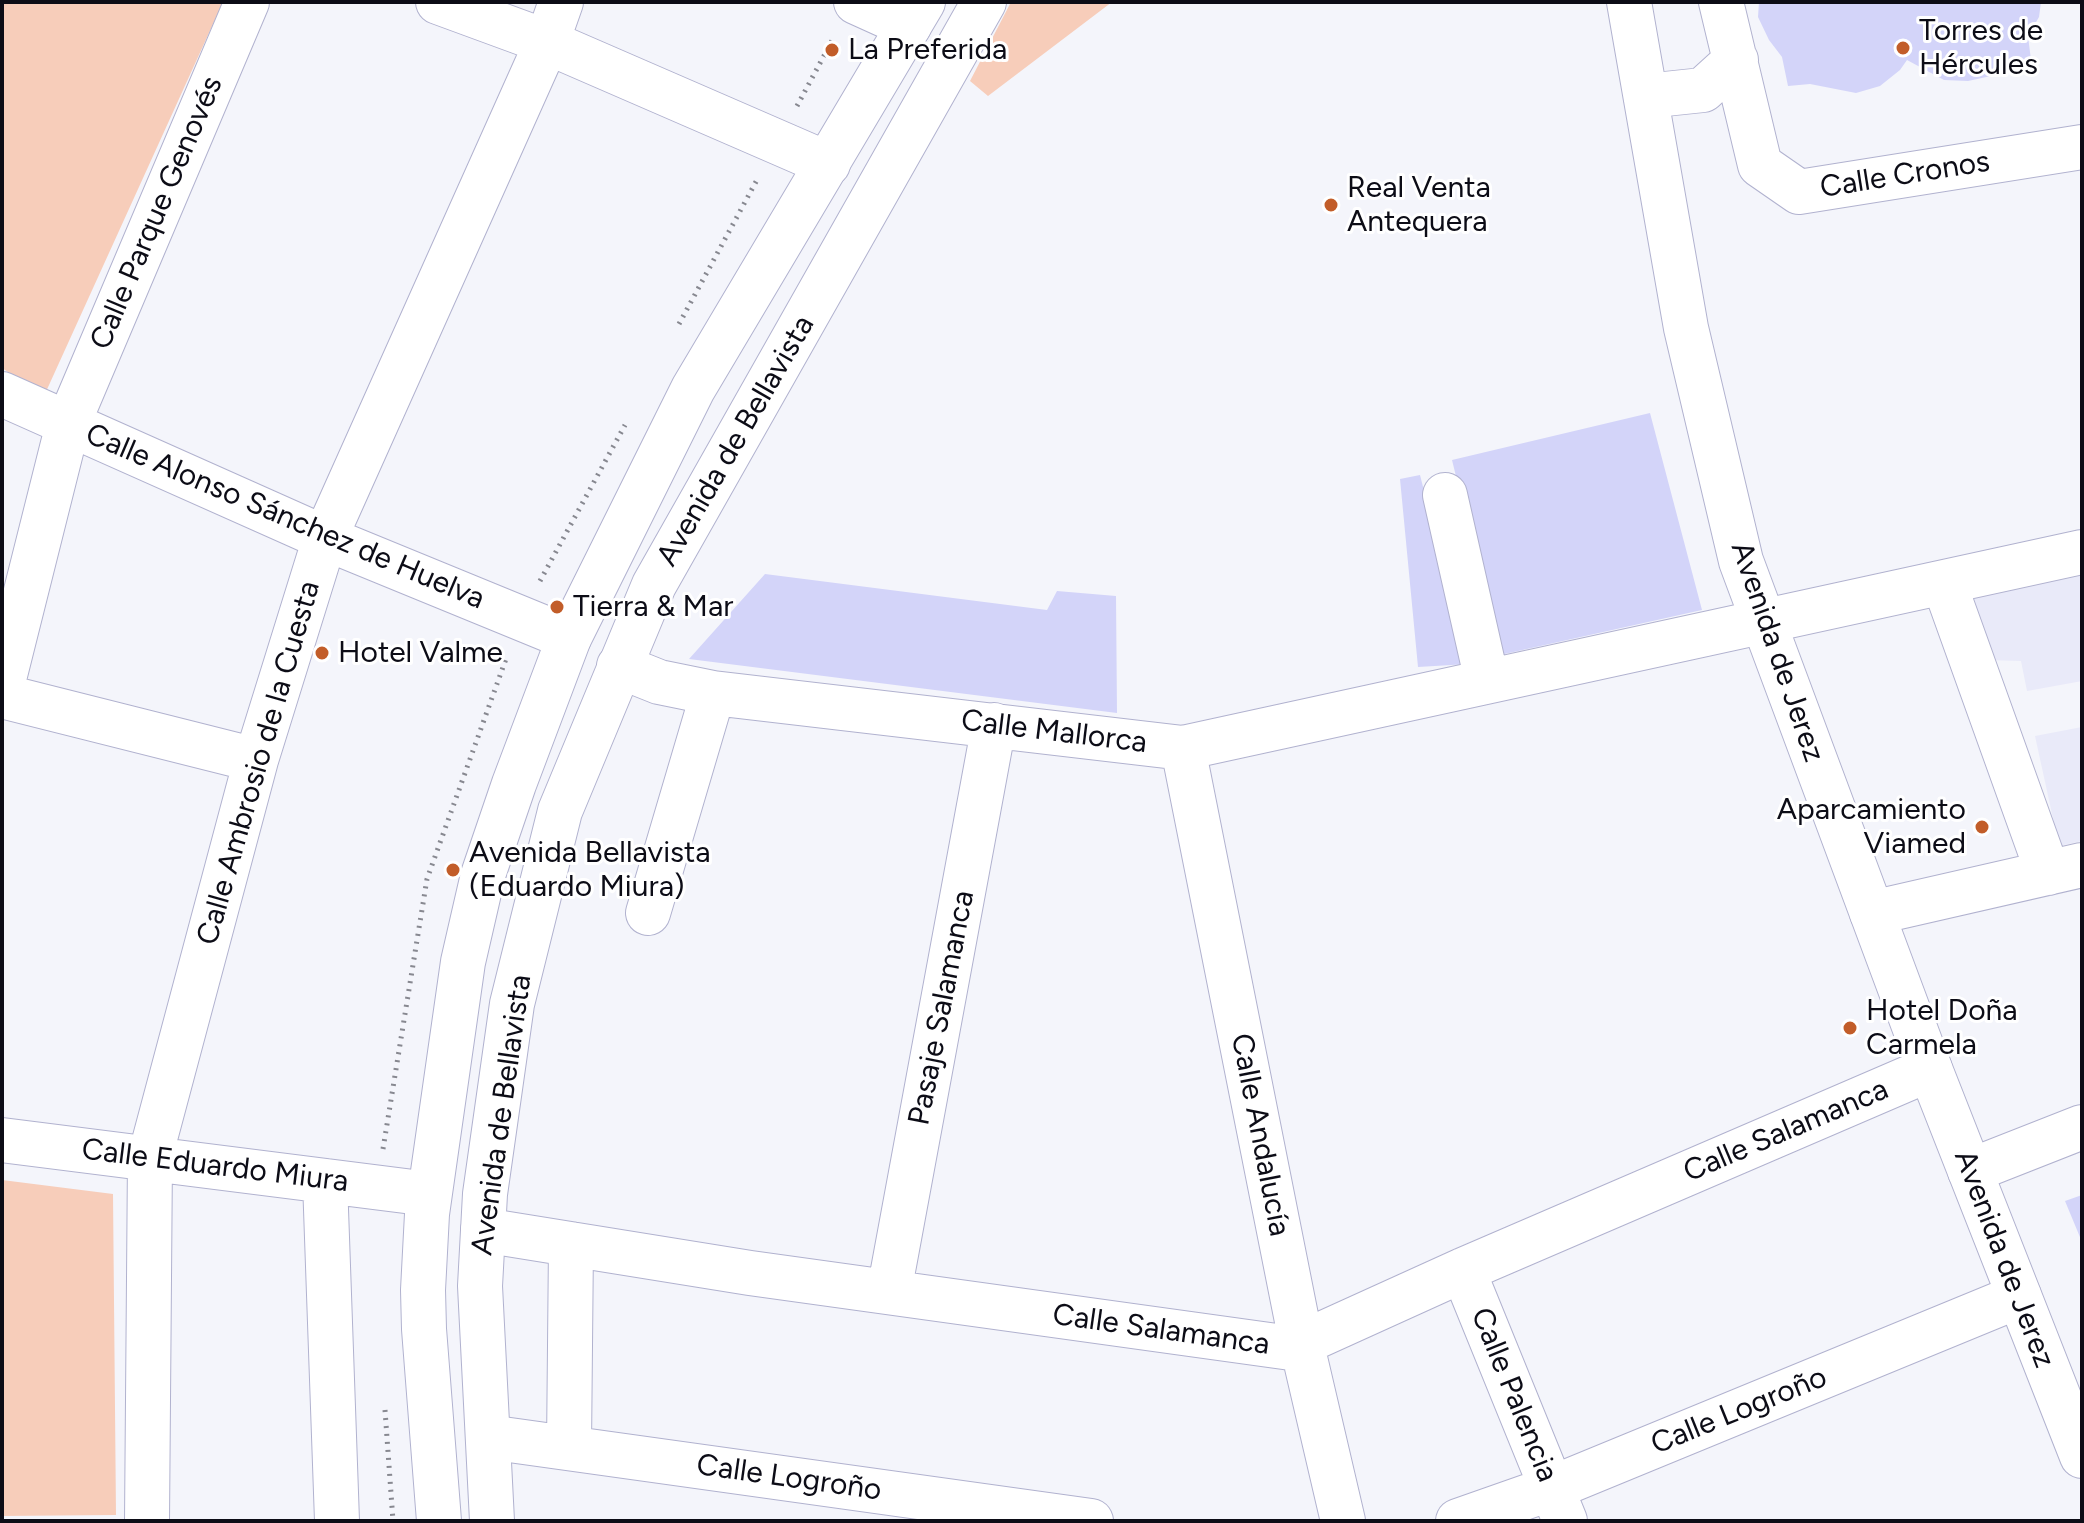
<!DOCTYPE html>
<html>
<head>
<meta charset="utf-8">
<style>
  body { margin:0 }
  #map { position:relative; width:2084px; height:1523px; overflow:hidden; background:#f4f5fb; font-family:Figtree,sans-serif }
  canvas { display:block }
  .frame { position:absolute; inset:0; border:4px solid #0c0c16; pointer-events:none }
</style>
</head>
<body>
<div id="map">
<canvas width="2084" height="1523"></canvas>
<div class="frame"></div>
</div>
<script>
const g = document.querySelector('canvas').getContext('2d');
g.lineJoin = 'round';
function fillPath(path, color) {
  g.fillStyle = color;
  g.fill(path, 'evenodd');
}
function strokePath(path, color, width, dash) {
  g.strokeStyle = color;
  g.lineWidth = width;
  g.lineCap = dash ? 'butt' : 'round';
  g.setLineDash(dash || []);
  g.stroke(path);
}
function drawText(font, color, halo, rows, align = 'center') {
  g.font = font + ' Figtree,sans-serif';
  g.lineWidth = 6;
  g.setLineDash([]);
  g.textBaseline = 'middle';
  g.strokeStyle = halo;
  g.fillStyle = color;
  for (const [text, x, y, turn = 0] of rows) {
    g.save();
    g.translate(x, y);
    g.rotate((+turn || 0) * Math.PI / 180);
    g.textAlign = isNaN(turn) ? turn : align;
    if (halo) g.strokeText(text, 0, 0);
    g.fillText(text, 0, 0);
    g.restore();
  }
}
fillPath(new Path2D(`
  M2082,566v115l-55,10 -6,-30 -36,-1 -24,-70z
  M2082,727v114l-23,5 -24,-110z`), '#e9eaf9');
fillPath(new Path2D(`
  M2,2h221l-179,394 -42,-28z
  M1011,2h101l-124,94 -18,-15z
  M2,1180l111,14 3,321 -114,1z`), '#f7cdba');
fillPath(new Path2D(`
  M1759,2h282l-2,15 -11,19 3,24 -24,4 -16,12 -23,5 -24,-1 -37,-20 -7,10 -20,16 -24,7 -46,-9 -22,2 -6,-29 -13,-17 -11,-23z
  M1650,413l52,197 -202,45 -48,-195z
  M1420,475l48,189 -50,3 -18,-188z
  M765,574l282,36 10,-19 59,5 1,117 -428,-54z
  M2082,1195v47l-17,-41z`), '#d3d4f9');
const minor = new Path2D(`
  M438,2l109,40 281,122
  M856,2l53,24
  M1721,2l39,163 39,27 283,-45
  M1646,96l57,-6 33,-30
  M2,394l323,144 244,100
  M1445,495l42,186
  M1944,583l104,290
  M619,666l40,16 54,11 470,55 899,-196
  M2,687l66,-263 179,-422
  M2,696l254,64
  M1183,748l118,593 42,180
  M648,913l65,-220
  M1872,913l210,-48
  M2,1140l427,54
  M1970,1171l112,-44
  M325,1181l12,340
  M483,1230l267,43 541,75 172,-78 467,-201
  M1463,1270l102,251
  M889,1292l105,-567
  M488,1437l603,84
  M569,1447l2,-203
  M147,1521l3,-364 106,-397 69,-222 222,-496 14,-40
  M1458,1521l94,-33 467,-192`);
const major = new Path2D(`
  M1629,2l57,326 55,233 189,508 152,387
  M439,1521l-15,-192 -1,-39 4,-76 36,-252 20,-87 31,-91 55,-146 124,-249 230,-387
  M492,1521l-12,-235 5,-92 27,-190 48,-193 94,-226 330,-583`);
strokePath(minor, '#b1b2cf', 46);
strokePath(major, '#b1b2cf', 46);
strokePath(new Path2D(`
  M797,106l37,-69
  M679,324l79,-146
  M540,581l85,-156
  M383,1149l44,-270 80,-223
  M385,1410l8,111`), '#878890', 5, [2, 6]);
strokePath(minor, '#fff', 44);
strokePath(major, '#fff', 44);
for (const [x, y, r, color] of [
  [1903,48,8,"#c25d29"],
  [832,50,8,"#c25d29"],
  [1331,205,8,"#c25d29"],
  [557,607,8,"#c25d29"],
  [322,653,8,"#c25d29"],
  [1982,827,8,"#c25d29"],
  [453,870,8,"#c25d29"],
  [1850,1028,8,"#c25d29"]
]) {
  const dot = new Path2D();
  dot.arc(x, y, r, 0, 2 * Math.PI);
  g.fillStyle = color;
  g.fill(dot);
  strokePath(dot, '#fff', 3);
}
drawText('30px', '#0c0c16', '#fff', [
  ["Torres de",1919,31],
  ["Hércules",1919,65],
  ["La Preferida",848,50],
  ["Real Venta",1347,188],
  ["Antequera",1347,222],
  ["Tierra & Mar",573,607],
  ["Hotel Valme",338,653],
  ["Aparcamiento",1966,810,"right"],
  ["Viamed",1966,844,"right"],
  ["Avenida Bellavista",469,853],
  ["(Eduardo Miura)",469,887],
  ["Hotel Doña",1866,1011],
  ["Carmela",1866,1045]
], 'left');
drawText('30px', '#0c0c16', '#fff', [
  ["Calle Cronos",1905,175,-9],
  ["Calle Parque Genovés",157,213,-67],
  ["Avenida de Bellavista",736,441,-60],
  ["Calle Alonso Sánchez de Huelva",285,517,23],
  ["Avenida de Jerez",1777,652,71],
  ["Calle Mallorca",1054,732,7],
  ["Calle Ambrosio de la Cuesta",259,763,-74],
  ["Pasaje Salamanca",942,1008,-79],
  ["Avenida de Bellavista",502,1115,-82],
  ["Calle Salamanca",1786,1131,-23],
  ["Calle Andalucía",1260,1135,79],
  ["Calle Eduardo Miura",215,1166,7],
  ["Avenida de Jerez",2004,1259,69],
  ["Calle Salamanca",1161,1330,8],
  ["Calle Palencia",1514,1395,68],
  ["Calle Logroño",1739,1411,-22],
  ["Calle Logroño",789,1478,8]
]);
</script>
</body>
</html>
